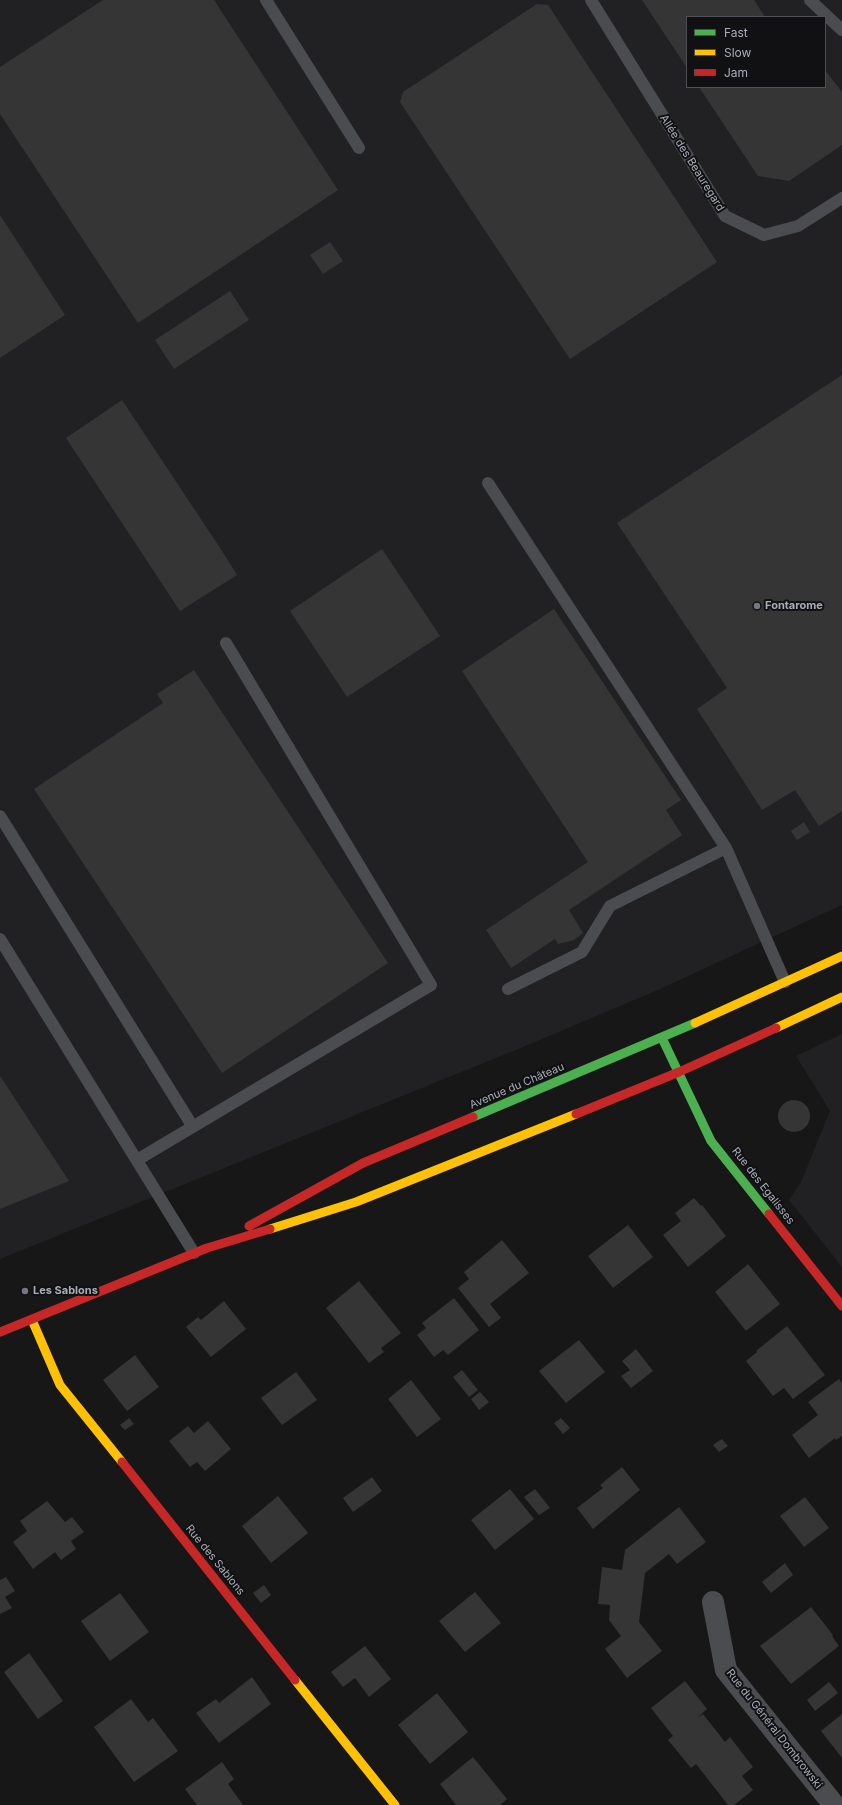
<!DOCTYPE html>
<html>
<head>
<meta charset="utf-8">
<style>
  body { margin:0 }
  #map { position:relative; width:842px; height:1805px; overflow:hidden; background:#171717; font-family:Inter,sans-serif }
  canvas { display:block }
  .legend { position:absolute; left:686px; top:16px; width:140px; height:72px; box-sizing:border-box; background:#111113; border:1px solid #4d4f55; margin:0; padding:5px 7px; list-style:none; font-size:12px; color:#a8adb8 }
  .legend li { display:flex; align-items:center; gap:8px; height:20px }
  .legend b { width:20px; border:1px solid #4d4f55 }
</style>
</head>
<body>
<div id="map">
<canvas width="842" height="1805"></canvas>
<ul class="legend">
<li><b style="height:5px;background:#4caf50"></b>Fast</li>
<li><b style="height:5px;background:#ffc107"></b>Slow</li>
<li><b style="height:5px;background:#c62828"></b>Jam</li>
</ul>
</div>
<script>
const g = document.querySelector('canvas').getContext('2d');
g.lineJoin = 'round';
function fillPath(path, color) {
  g.fillStyle = color;
  g.fill(path, 'evenodd');
}
function strokePath(path, color, width, dash) {
  g.strokeStyle = color;
  g.lineWidth = width;
  g.lineCap = dash ? 'butt' : 'round';
  g.setLineDash(dash || []);
  g.stroke(path);
}
function drawText(font, color, halo, rows, align = 'center') {
  g.font = font + ' Inter,sans-serif';
  g.lineWidth = 4;
  g.setLineDash([]);
  g.textBaseline = 'middle';
  g.strokeStyle = halo;
  g.fillStyle = color;
  for (const [text, x, y, turn = 0] of rows) {
    g.save();
    g.translate(x, y);
    g.rotate((+turn || 0) * Math.PI / 180);
    g.textAlign = isNaN(turn) ? turn : align;
    if (halo) g.strokeText(text, 0, 0);
    g.fillText(text, 0, 0);
    g.restore();
  }
}
fillPath(new Path2D(`
  M0,0h842v905l-182,84 -132,56 -528,214zM687,17h138v70h-138z
  M842,1034v233l-53,-67 12,-18 29,-71 -34,-55z`), '#212123');
fillPath(new Path2D(`
  M103,0h111l124,190 -200,133 -138,-209v-47z
  M642,0h112l11,17h-78v51z
  M537,4l11,1 169,257 -147,97 -170,-257 3,-10z
  M825,70l17,22v53l-53,36 -31,-5 -59,-89h126z
  M0,215l65,100 -65,43z
  M330,242l13,19 -20,13 -13,-19z
  M230,291l19,29 -75,49 -19,-29z
  M842,375v436l-23,15 -24,-36 -33,20 -65,-101 30,-21 -110,-165z
  M122,400l102,154 13,21 -57,36 -114,-173z
  M382,549l58,87 -93,61 -57,-86z
  M554,609l127,191 -15,10 16,25 -113,75 14,23 -9,7 -16,4 -3,-5 -44,29 -25,-38 102,-68 -126,-191z
  M194,670l194,293 -166,110 -188,-284 129,-86 -6,-9z
  M804,822l6,10 -13,8 -6,-9z
  M0,1076l69,105 -69,28z
  M778 1116a16 16 0 1 1 32 0a16 16 0 1 1-32 0Z
  M694,1198l7,8 1,-1 24,31 -38,31 -25,-32 18,-14 -6,-8z
  M628,1225l25,32 -40,31 -25,-32z
  M502,1240l27,33 -39,31 11,14 -12,9 -31,-39 11,-9 -5,-7z
  M748,1264l32,40 -34,27 -31,-39z
  M359,1281l42,52 -20,15 3,4 -15,11 -43,-55z
  M454,1298l25,32 -31,25 -5,-5 -9,7 -17,-22 9,-7 -4,-5z
  M224,1301l22,28 -35,28 -25,-30 12,-10 3,3z
  M787,1326l38,49 -32,24 -9,-11 -11,8 -27,-35 11,-9 -1,-1z
  M579,1340l26,32 -39,31 -27,-32z
  M636,1349l17,22 -22,17 -10,-12 9,-6 -8,-9z
  M135,1355l24,32 -32,24 -24,-31z
  M462,1370l16,20 -9,7 -16,-20z
  M296,1372l21,28 -35,25 -21,-27z
  M839,1379l3,4v53l-6,4 -1,-2 -26,20 -17,-23 26,-20 -10,-13z
  M411,1380l30,39 -24,18 -29,-38z
  M480,1392l9,10 -10,8 -8,-11z
  M129,1418l5,6 -9,6 -5,-5z
  M561,1418l9,10 -7,6 -9,-11z
  M208,1421l23,28 -26,22 -8,-9 -7,5 -21,-26 19,-15 6,7z
  M722,1439l6,7 -9,6 -6,-7z
  M622,1467l18,23 -47,39 -16,-21 26,-20 -3,-3z
  M372,1477l10,14 -29,21 -10,-14z
  M510,1489l24,30 -39,31 -24,-30z
  M535,1489l15,19 -11,7 -15,-18z
  M278,1496l30,37 -37,30 -29,-37z
  M805,1497l24,31 -25,19 -24,-31z
  M47,1501l18,21 7,-5 12,15 -13,9 5,8 -15,11 -6,-8 -22,17 -20,-27 14,-11 -7,-10z
  M679,1507l27,35 -29,22 -8,-10 -24,19 -6,49 23,29 -35,27 -22,-29 16,-13 -12,-16 1,-15 -12,-1 4,-37 20,3 3,-20z
  M785,1563l8,12 -22,18 -9,-11z
  M6,1577l9,14 -10,6 7,11 -12,6v-34z
  M264,1585l7,10 -10,8 -8,-10z
  M475,1592l26,31 -36,29 -26,-31z
  M120,1593l29,39 -39,29 -29,-40z
  M811,1607l22,28 -1,1 7,10 -48,38 -31,-38z
  M365,1646l26,33 -22,18 -14,-19 -12,9 -12,-15z
  M29,1653l34,48 -25,18 -34,-47z
  M252,1677l19,27 -52,39 -23,-30 20,-14 3,4z
  M685,1681l22,28 -11,10 7,-5 22,28 5,-5 23,30 -11,9 11,14 -19,15h-6l-32,-41 -5,4 -23,-28 5,-4 -22,-28z
  M829,1682l9,11 -23,18 -8,-11z
  M437,1693l31,39 -38,32 -32,-39z
  M131,1699l17,23 5,-4 25,33 -44,31 -40,-55z
  M842,1714v44l-21,-27z
  M473,1757l34,42 -7,6h-44l-16,-21z
  M222,1762l12,17 -6,5 15,21h-46l-12,-16z`), '#353536');
strokePath(new Path2D(`
  M266,0l93,148
  M591,0l134,216 39,19 34,-9 44,-28
  M810,0l32,30
  M488,483l238,365 59,134
  M0,816l193,311
  M0,939l194,314
  M508,989l74,-37 28,-46 116,-58
  M137,1160l294,-175 -205,-342`), '#4b4c50', 12);
strokePath(new Path2D(`
  M713,1602l13,68 108,135`), '#4b4c50', 22);
strokePath(new Path2D(`
  M662,1038l49,103 58,73
  M473,1117l222,-94`), '#4caf50', 9);
strokePath(new Path2D(`
  M695,1023l147,-67
  M776,1028l66,-31
  M270,1229l86,-27 220,-88
  M32,1320l28,65 62,77
  M295,1680l100,125`), '#ffc107', 9);
strokePath(new Path2D(`
  M576,1114l103,-42 97,-44
  M769,1214l73,92
  M249,1226l114,-63 110,-46
  M0,1332l207,-84 63,-19
  M122,1462l173,218`), '#c62828', 9);
for (const [x, y, r, color] of [
  [757,606,4,"#757880"],
  [25,1291,4,"#757880"]
]) {
  const dot = new Path2D();
  dot.arc(x, y, r, 0, 2 * Math.PI);
  g.fillStyle = color;
  g.fill(dot);
  strokePath(dot, '#111113', 1.5);
}
drawText('11px', '#a8adb8', '#111113', [
  ["Allée des Beauregard",692,163,58],
  ["Avenue du Château",517,1086,-23],
  ["Rue des Egalisses",763,1186,52],
  ["Rue des Sablons",215,1560,51],
  ["Rue du Général Dombrowski",774,1729,52]
]);
drawText('bold 11px', '#a8adb8', '#111113', [
  ["Fontarome",765,606],
  ["Les Sablons",33,1291]
], 'left');
</script>
</body>
</html>
